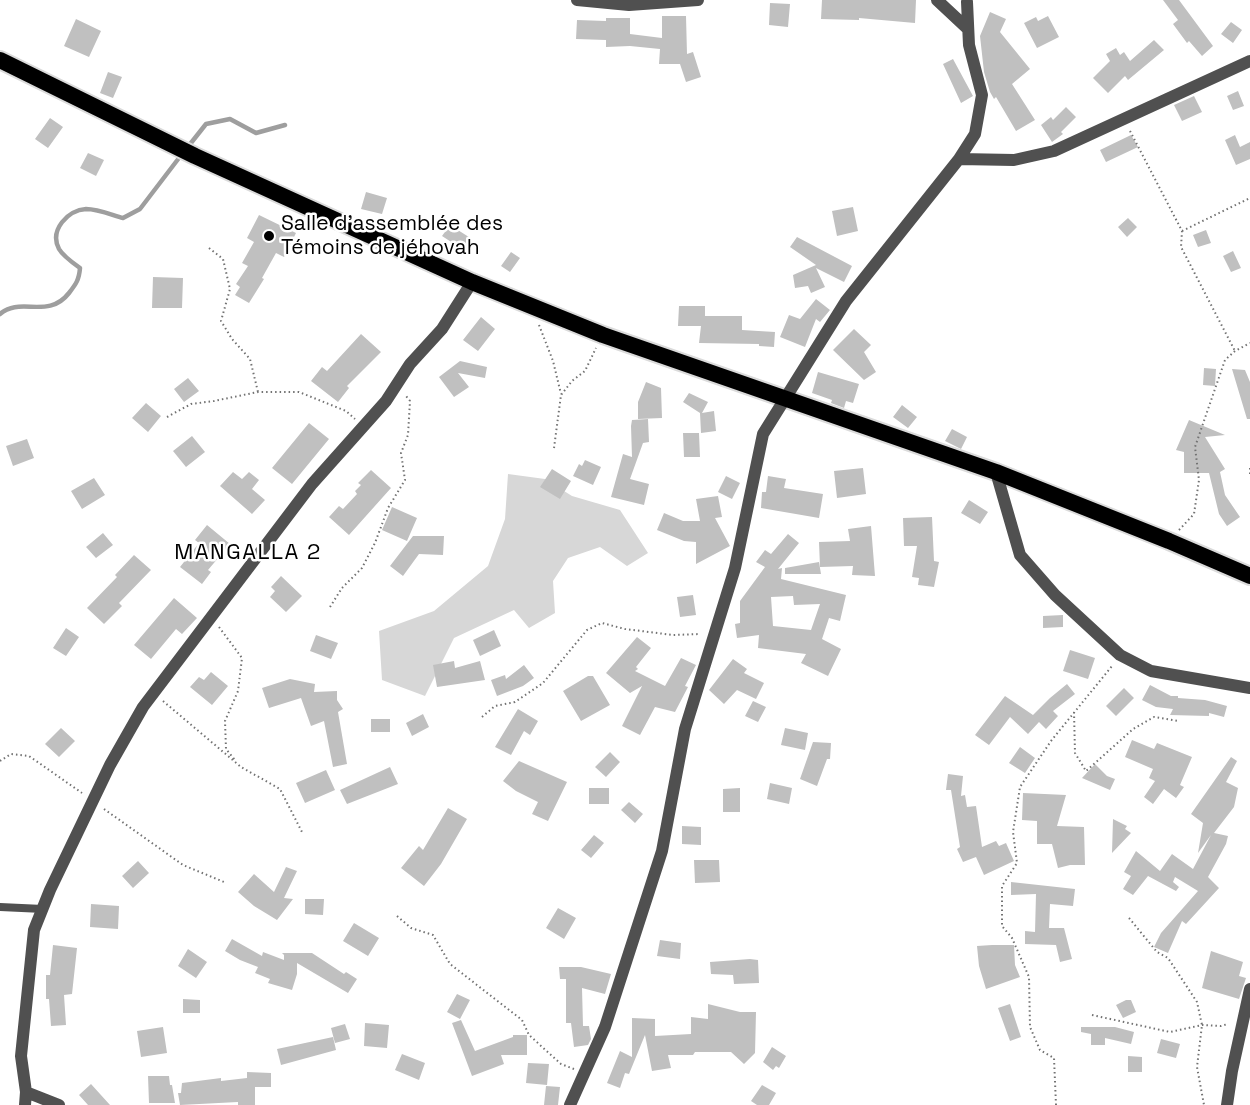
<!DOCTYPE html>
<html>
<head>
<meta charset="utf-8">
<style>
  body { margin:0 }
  canvas { display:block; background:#fff }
</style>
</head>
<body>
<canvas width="1250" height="1105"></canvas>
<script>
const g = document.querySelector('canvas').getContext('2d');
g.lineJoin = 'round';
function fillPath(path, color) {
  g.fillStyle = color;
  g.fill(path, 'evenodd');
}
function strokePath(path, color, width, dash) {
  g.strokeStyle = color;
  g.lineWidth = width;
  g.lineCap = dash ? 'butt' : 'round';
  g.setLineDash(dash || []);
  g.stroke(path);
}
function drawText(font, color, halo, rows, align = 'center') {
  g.font = font + ' "Space Grotesk",sans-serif';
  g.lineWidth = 5;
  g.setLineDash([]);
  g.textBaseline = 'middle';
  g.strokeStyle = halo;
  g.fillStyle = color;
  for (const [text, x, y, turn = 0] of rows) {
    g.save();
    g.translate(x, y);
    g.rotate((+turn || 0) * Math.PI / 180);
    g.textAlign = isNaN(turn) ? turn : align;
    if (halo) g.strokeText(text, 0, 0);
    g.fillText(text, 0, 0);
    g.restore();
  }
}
fillPath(new Path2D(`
  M508,474l37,5 27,17 48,14 28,43 -21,13 -27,-19 -32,11 -15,23 2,32 -26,15 -15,-18 -60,28 -29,58 -43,-16 -3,-49 55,-20 54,-45 17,-47z`), '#d7d7d7');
strokePath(new Path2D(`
  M187,148l19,-24 24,-5 26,14 29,-8
  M0,314c20,-18 48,6 69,-21 7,-9 10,-13 11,-25 -7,-5 -17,-12 -21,-19 -10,-19 9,-39 27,-40 12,0 26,6 37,9l17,-9 42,-55`), '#9e9e9e', 4.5);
fillPath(new Path2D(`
  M822,0h94l-1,23 -56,-5v2l-38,-1z
  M1163,0h16l34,46 -11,10 -13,-15 -2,2 -14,-19 5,-4z
  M770,3l20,1 -2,23 -19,-2z
  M990,12l16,7 -6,13 30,37 -18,15 23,36 -19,11 -20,-34 -2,2 -4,-7 -6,-20 -4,-36z
  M662,16h24l1,38 6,-2 8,25 -15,5 -6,-18h-21l1,-15 -30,-3 -24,1v-7l-30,-1 1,-19 29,1v-3h24v16l32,4z
  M1048,16l11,21 -22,11 -13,-25 12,-6 2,4z
  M76,19l25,12 -12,26 -25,-11z
  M1231,22l11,8 -9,13 -12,-9z
  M1154,40l10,10 -36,30 -3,-4 -17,17 -15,-15 17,-17 -4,-7 10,-6 4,7 4,-3 6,9z
  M953,59l20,37 -12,7 -18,-39z
  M108,72l14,5 -9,21 -13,-5z
  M1238,91l6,15 -11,4 -6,-14z
  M1194,96l8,16 -20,9 -8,-16z
  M1066,107l10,10 -15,15 2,2 -11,8 -11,-17 10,-8 2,3z
  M50,118l13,9 -15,21 -13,-9z
  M1131,135l7,12 -32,15 -6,-12z
  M1235,135l5,12 10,-5v17l-14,6 -11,-25z
  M88,153l16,7 -8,16 -16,-8z
  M366,192l21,6 -5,16 -21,-5z
  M853,207l5,24 -21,5 -5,-25z
  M259,215l37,18 -12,24 -8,-4 -14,25 2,1 -15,24 -14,-8 5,-8 -4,-3 12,-18 -6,-3 12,-21 -7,-4z
  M1128,218l9,9 -10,10 -9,-10z
  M450,225l22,14 -7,12 -23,-15z
  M1206,230l5,13 -13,4 -5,-12z
  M797,237l55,29 -8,16 -28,-14 9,19 -14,6 -3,-7 -13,2 -2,-13 23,-10 -26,-18z
  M1233,251l8,17 -10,4 -8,-16z
  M511,252l9,6 -10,14 -9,-6z
  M153,277l30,1 -1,30h-30z
  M816,299l14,11 -10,12 -4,-3 -11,28 -25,-10 9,-22 11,4z
  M679,306h26v10h37v14l33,2 -1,15 -15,-1v-2l-60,-1 2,-17h-23z
  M481,317l14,12 -17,22 -15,-11z
  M854,329l17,16 -7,7 12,20 -12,8 -31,-30z
  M361,334l20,18 -34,34 2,2 -11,14 -27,-21 11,-14 5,4z
  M460,361l27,6 -2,11 -27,-5 11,14 -15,10 -15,-20z
  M1204,368l12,1 -1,17 -12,-1z
  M1232,369l13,1 5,12v37h-3z
  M818,372l41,12 -6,19 -7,-2 -2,7 -13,-5 1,-3 -20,-7z
  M188,378l11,13 -15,11 -10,-13z
  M646,382l15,6 1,30 -24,1v-17z
  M689,393l19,9 -6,11 12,-2 2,20 -15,2 -1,-20 -17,-11z
  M146,403l15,13 -13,16 -16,-14z
  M902,405l15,12 -9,11 -15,-11z
  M648,419l1,23 -6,1 -13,36 19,5 -5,21 -33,-8 12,-43 9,3 -1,-31 1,-6z
  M1189,420l36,15 -20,2 20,32 -5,3 5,23 15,22 -13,9 -8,-12 -10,-41h-25v-21l-8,-2z
  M309,423l20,16 -37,45 -20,-16z
  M952,429l15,8 -6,12 -16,-8z
  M683,433h16l1,24h-16z
  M192,436l13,16 -19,15 -13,-16z
  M27,439l7,19 -21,8 -7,-20z
  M585,460l16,7 -8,18 -20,-9 6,-12 3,2z
  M863,468l3,26 -29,4 -3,-27z
  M552,469l19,12 -11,18 -20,-12z
  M371,470l20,18 -42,47 -20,-18 10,-11 4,3 14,-15 -2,-3 6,-6 -3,-2z
  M233,472l9,7 7,-7 10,8 -7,9 13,11 -13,14 -32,-28z
  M726,476l14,7 -8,16 -14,-7z
  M768,476l18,3 -2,9 39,6 -4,24 -58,-10 1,-16h4z
  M94,478l11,17 -23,14 -11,-18z
  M718,496l4,21 -7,1 15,28 -34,18v-22l-12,-1 -27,-11 7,-17 19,8h17l-4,-22z
  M969,500l19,12 -8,12 -19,-11z
  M392,507l25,11 -10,23 -25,-11z
  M932,517l2,44 5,1 -5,25 -16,-2 1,-7 -7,-1 5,-31h-13l-1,-28z
  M207,525l23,19 -22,26 3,2 -9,12 -22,-17 19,-24 -4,-3z
  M871,526l4,50 -23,-1 1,-9 -33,1 -1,-25 31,-1 -2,-12z
  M103,533l10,12 -17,13 -10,-11z
  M788,534l11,9 -21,26 4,-1 -1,11 65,16 -6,26 -11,-3 -7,21 19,10 -13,27 -27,-13 5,-9 -48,-6 1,-13 -22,3 -2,-14 5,-1v-22l25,-34 -9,-5 9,-12 6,4zM793,596l1,9 26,-1 -9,26 -38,-4 -2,-29z
  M413,536h31l-1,19 -24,-1 -16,22 -13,-10z
  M134,555l17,15 -32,33 3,3 -18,18 -17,-16 30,-31 -2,-2z
  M819,562l2,12h-36v-6z
  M281,576l21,20 -16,16 -16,-15 5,-6 -4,-4z
  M693,595l3,20 -16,2 -3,-20z
  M174,598l23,20 -15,16 -6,-5 -25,30 -17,-14z
  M1063,615v12l-20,1v-12z
  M66,628l13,9 -13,19 -13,-8z
  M494,630l7,16 -21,10 -7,-16z
  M316,635l22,8 -7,16 -21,-8z
  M637,637l14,11 -15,19 2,2 -3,2 30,15 16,-28 15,7 -11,21 3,1 -13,25 -20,-5 -15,28 -18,-9 20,-40 -12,7 -24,-20z
  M1070,650l25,8 -7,21 -25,-8z
  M733,659l14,10 -3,4 20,10 -8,16 -19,-9 -13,14 -15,-14z
  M454,661l1,7 25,-7 5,19 -48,7 -4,-22z
  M524,665l10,13 -11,8 -26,10 -6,-16 14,-5 1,4z
  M211,672l17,14 -16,19 -22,-18 9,-10 5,3z
  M588,676h5l17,29 -29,16 -18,-30z
  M290,679l25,5 -1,8 23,-1v9l6,9 -5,3 9,52 -14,3 -9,-46 -13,5 -10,-28 -32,10 -7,-20z
  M1067,684l8,10 -22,17 5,5 -12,13 -7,-7 -11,12 -18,-17 -21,28 -14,-10 30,-39 28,19 17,-17z
  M1150,685l21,11h7v2l27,2 22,6 -3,11 -15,-4v3l-39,-1 3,-6 -17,-2 -14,-7z
  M1124,688l10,10 -18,18 -10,-10z
  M753,701l13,6 -8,15 -13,-6z
  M518,709l20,12 -8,14 -6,-4 -13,24 -16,-8z
  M423,714l6,13 -17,9 -6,-13z
  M371,719h19v13h-19z
  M61,728l14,13 -16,16 -14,-13z
  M785,728l23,5 -3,17 -24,-5z
  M1132,740l22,9 3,-6 35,14 -12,28 4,2 -8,11 -12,-9 -11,15 -9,-7 11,-16 -6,-3 4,-9 -28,-12z
  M813,742l18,1 -1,16h-3l-10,27 -17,-7z
  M1020,747l15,11 -10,15 -16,-10z
  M610,752l10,10 -14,15 -11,-10z
  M1231,757l6,4 -11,21 12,6 -4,19 -20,26 14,3 -2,8 -18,33 11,11 -33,36 -4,-3 -14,32 -14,-6 7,-14 37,-42 -23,-14 -2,5 6,5 -3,4 -28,-15 -15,19 -10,-6 8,-13 -7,-4 12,-21 24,20 12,-17 21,15 18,-34 -13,18 5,-30 -12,-9z
  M519,761l48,21 -19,39 -16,-7 6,-12 -22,-11 -13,-10z
  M1095,764l12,12 8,3 -5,11 -28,-12z
  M390,767l8,17 -51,20 -7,-14z
  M326,770l9,20 -30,13 -9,-20z
  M948,774l15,2 -2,20 4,-1 2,12 9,-1 6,41 14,-6 3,5 7,-3 8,18 -30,14 -8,-18 -13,5 -6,-13 3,-2 -9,-57h-5z
  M770,783l22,5 -3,16 -22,-5z
  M589,788h20v16h-20z
  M740,788v24h-17v-23z
  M1023,793l43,2 -9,31 27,1 1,38h-15l-12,3 -6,-24h-15v-23l-15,-1z
  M629,802l14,12 -8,9 -14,-13z
  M448,808l19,11 -26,45 -17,22 -23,-18 18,-22 4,4z
  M1113,819l14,7 -2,3 6,4 -19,20z
  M682,826l19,1v18l-19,-1z
  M594,835l10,8 -13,15 -10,-8z
  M694,860h25l1,22 -25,1z
  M138,861l11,12 -16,15 -11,-12z
  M286,867l11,4 -13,27 9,1 -16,21 -23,-14 -16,-14 16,-18 20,18z
  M1011,882l64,7 -2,17 -23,-2 -1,24h15l8,31 -12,3 -4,-17 -31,-1v-13l10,1 1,-38 -25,1z
  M305,899h19l-1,16 -18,-1z
  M91,904l28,2 -1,23 -28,-2z
  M558,908l18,10 -12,21 -18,-11z
  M354,923l25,15 -11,18 -25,-15z
  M232,939l30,17 1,-4 21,8v-5l-2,-2h30l32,21 2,-2 11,7 -9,14 -51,-30v11l-5,16 -24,-7 2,-4 -15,-6 3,-6 -18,-7 -15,-9z
  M660,940l21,3 -1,16 -23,-3z
  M53,945l24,3 -5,46 -8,1 2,30 -15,1 -2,-27h-3v-24h4z
  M992,945h22l1,20 5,12 -34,12 -7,-23 -2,-20z
  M188,949l19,13 -11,16 -18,-12z
  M1211,951l32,11 -4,14 7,2 -7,21 -37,-11z
  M750,959l8,1 1,23 -25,1 -1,-9 -22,-1 -1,-12z
  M559,967h22l30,7 -6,20 -23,-6 1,38h6l2,13 -3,6 -14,2 -3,-24h-5v-44h-6z
  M457,994l13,6 -10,19 -13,-7z
  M183,999l17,1v13h-17z
  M1126,1000h5l5,12 -13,6 -7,-13z
  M708,1004l32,8h16l-1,41 -11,11 -13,-12h-36l-2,3h-25l3,13 -19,3 -7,-36 -16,39 -4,-1 -5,15 -13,-5 13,-32 12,6v-39l23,1v17l36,-2v-17l17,2z
  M1010,1004l11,33 -11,4 -12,-33z
  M461,1020l14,31 38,-14v-2h14v20h-26l3,9 -32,12 -20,-53z
  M365,1023l24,2 -2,23 -23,-2z
  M345,1024l5,15 -15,4 -4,-15z
  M163,1027l4,26 -26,4 -4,-26z
  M1081,1027h34l19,5 -3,12 -26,-6v7h-14v-11l-10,-2z
  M333,1037l3,13 -55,15 -4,-16z
  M1161,1039l19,5 -4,14 -19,-5z
  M772,1047l14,9 -7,12 -3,-2 -3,4 -10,-8z
  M402,1054l23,9 -6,17 -24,-10z
  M1128,1056l14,1v15h-14z
  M528,1063l21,1 -2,21 -21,-2z
  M247,1072l24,1v14h-16v18h-17v-3l-58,3 -2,-12h3l1,-10 39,-5v3l26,-3z
  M148,1076h21l1,9h2l3,18h-26z
  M91,1084l19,21h-22l-9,-10z
  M762,1085l14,8 -7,12h-12l-6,-4z
  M546,1086l14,1 -2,18h-14z`), '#c0c0c0');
const trunk = new Path2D(`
  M0,60l195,96 277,126 131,53 393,137 173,69 81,35`);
strokePath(trunk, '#dbdbdb', 20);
strokePath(new Path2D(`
  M1130,131l52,100 -1,16 54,104
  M1182,231l68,-33
  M209,248l14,11 7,30 -9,32 11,18 18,20 8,33
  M539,325l14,36 8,33
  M167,417l24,-13 23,-3 44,-9h41l47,19 9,8
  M554,448l7,-53 11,-14 13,-10 11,-23
  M1250,468v7
  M1179,530l15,-16 5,-34 -4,-33 30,-87 10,-9 15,-8
  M330,607l12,-19 20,-20 13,-25 13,-35 17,-28 -4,-27 7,-18 2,-34 -4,-5
  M219,627l23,31 -4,33 -13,30 1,28 9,11
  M163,701l78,66 39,22 22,43
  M1074,712l1,41 11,18 47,-42 21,-12 25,4
  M482,717l13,-11 20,-4 28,-19 44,-53 15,-7 23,6 48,6 27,-1
  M0,761l11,-7 18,2 53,37
  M104,809l79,56 41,17
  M397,916l14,12 22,7 17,29 72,56 7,15 32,29 13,5
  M1129,918l28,34 11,6 29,44 5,23 -5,42 7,38
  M1092,1015l78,17 32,-7 19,1 7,-2
  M1056,1105l-2,-47 -14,-8 -10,-23 -1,-50 -17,-39 -10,-12v-40l15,-23 -4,-31 7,-45 31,-46 61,-75`), '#727272', 2, [1.5, 3]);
strokePath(new Path2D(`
  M0,907l43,2`), '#505050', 8);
strokePath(new Path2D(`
  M577,0l52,5 69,-5
  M937,0l31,29
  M959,159l55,1 40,-9 196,-90
  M996,472l24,83 35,40 65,60 31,16 99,17
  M26,1092l33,13
  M25,1105l1,-13 -5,-36 13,-126 16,-40 60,-125 33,-58 169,-223 74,-83 24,-37 32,-35 30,-47
  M570,1105l35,-78 57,-176 23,-122 50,-161 28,-134 83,-133 113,-142 16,-25 7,-39 -13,-50 -2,-43
  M1227,1105l5,-34 18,-82`), '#505050', 12);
strokePath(trunk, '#000', 16);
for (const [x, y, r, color] of [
  [269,236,6,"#000"]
]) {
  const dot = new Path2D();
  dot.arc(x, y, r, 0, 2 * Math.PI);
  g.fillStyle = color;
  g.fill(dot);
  strokePath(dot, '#fff', 2);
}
drawText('21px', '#000', '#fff', [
  ["Salle d'assemblée des",281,224],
  ["Témoins de jéhovah",281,248]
], 'left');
g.letterSpacing = '1.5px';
drawText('22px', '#000', '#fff', [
  ["MANGALLA 2",248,553]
]);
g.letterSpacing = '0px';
</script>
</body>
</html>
